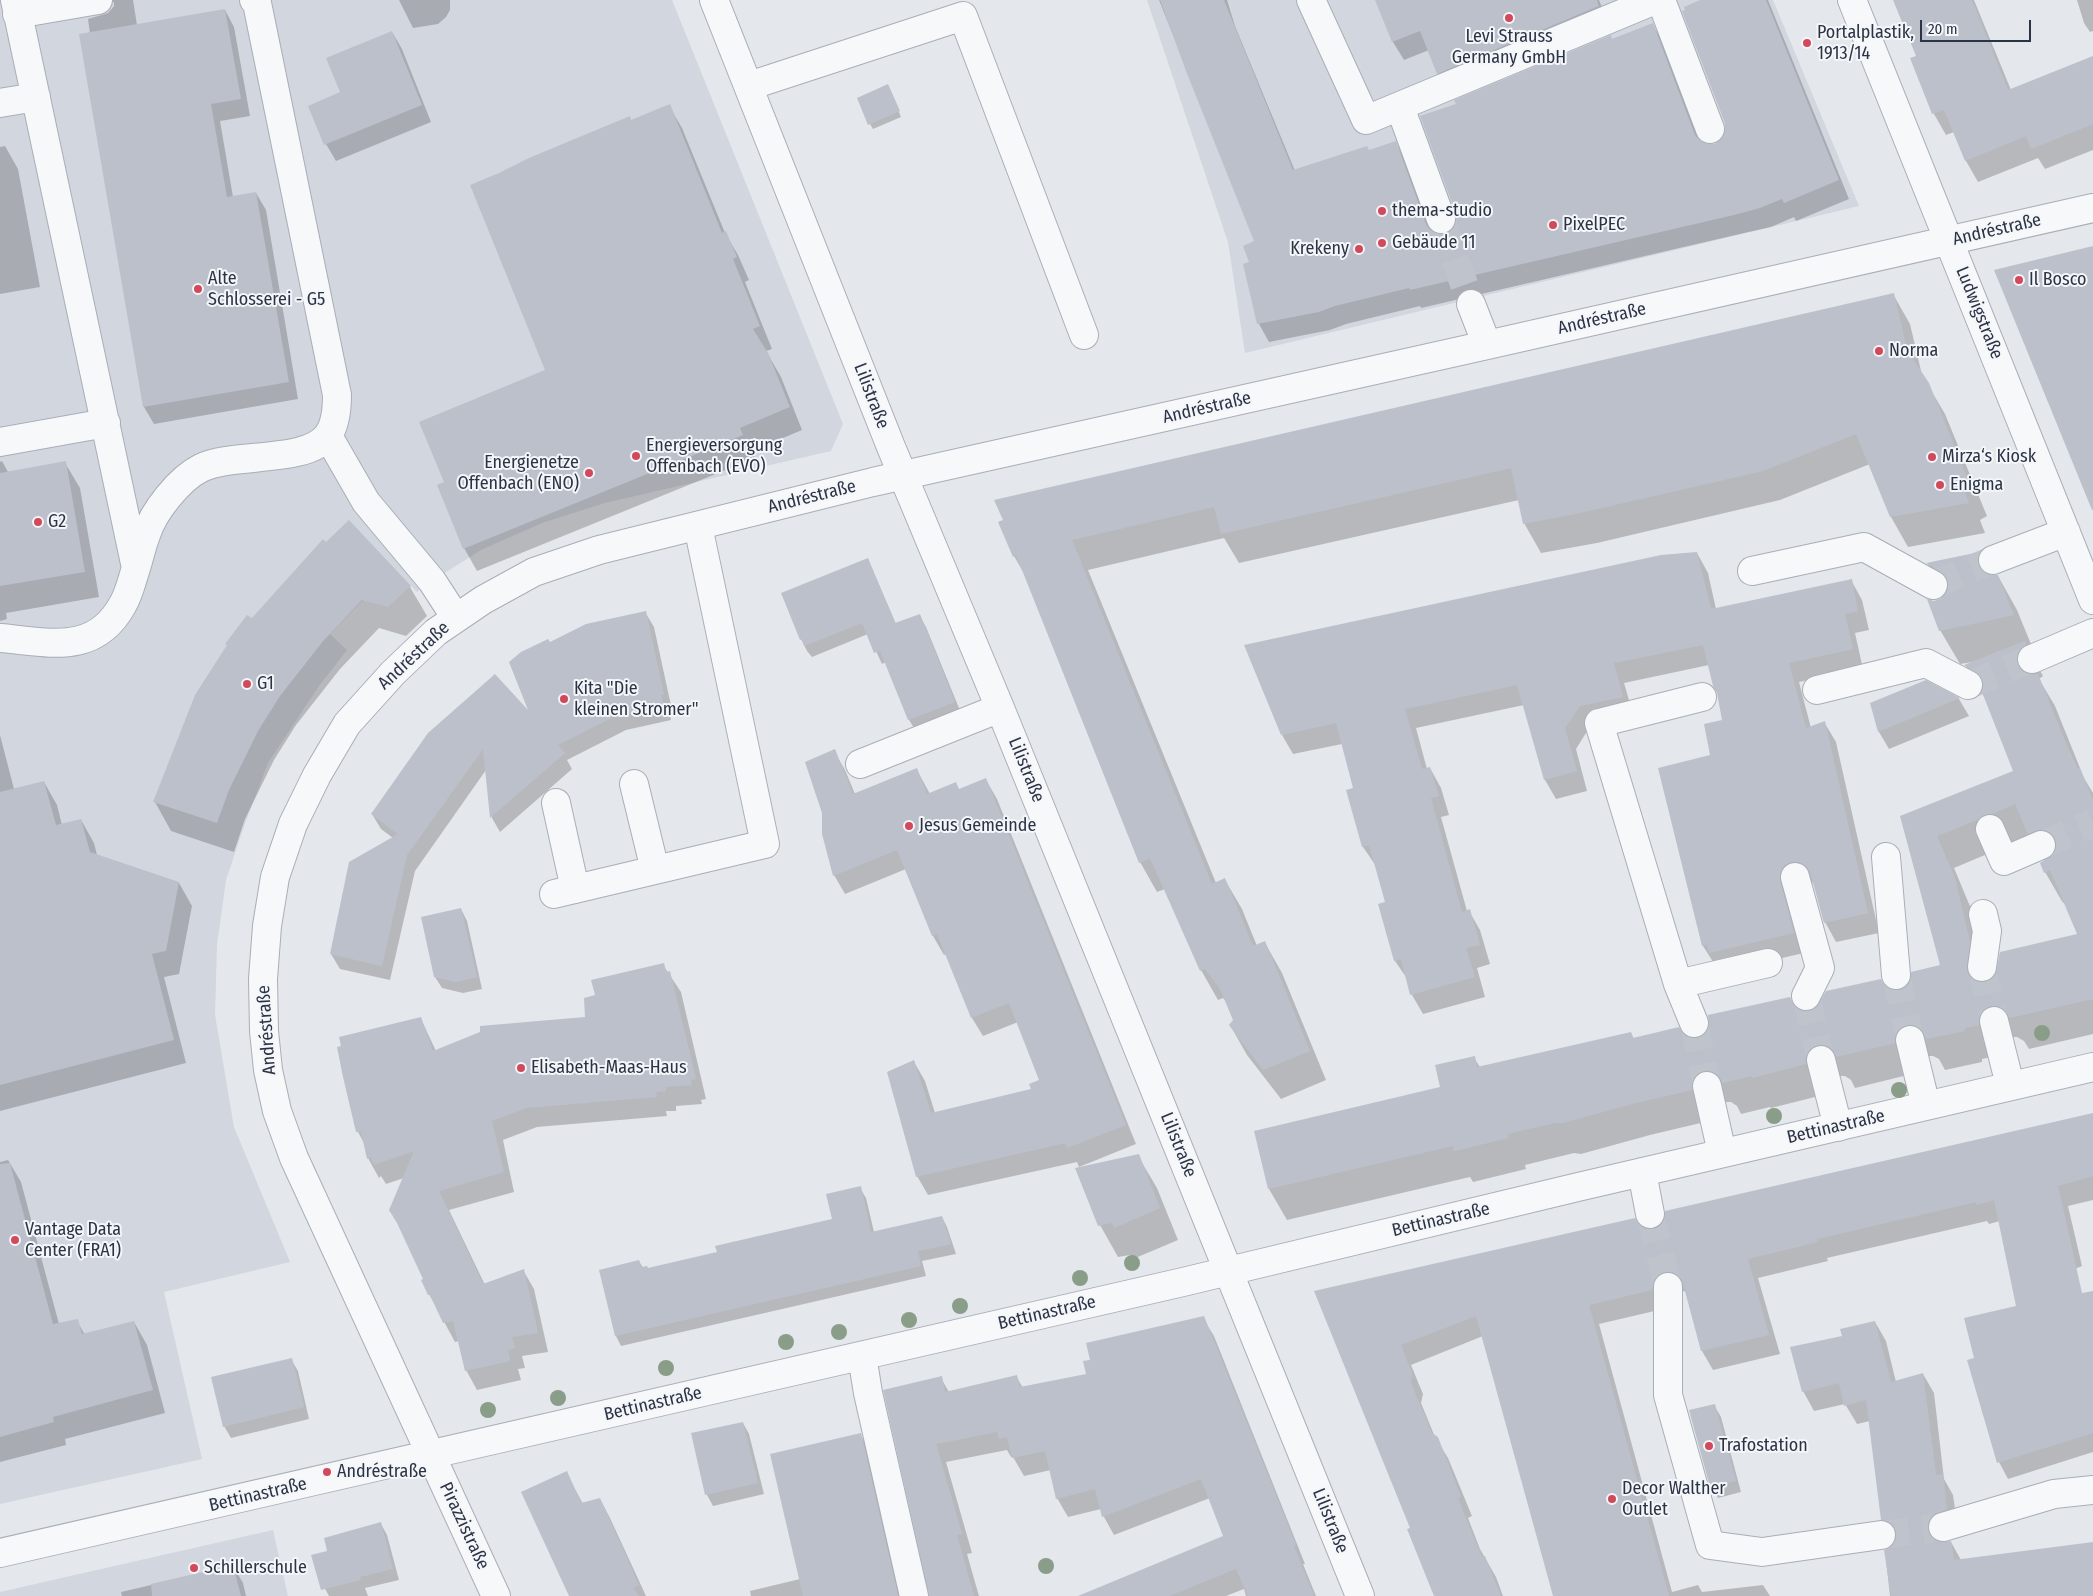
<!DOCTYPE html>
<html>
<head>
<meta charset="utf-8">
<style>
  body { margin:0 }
  #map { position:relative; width:2093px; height:1596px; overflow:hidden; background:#e4e7ec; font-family:"Fira Sans Condensed",sans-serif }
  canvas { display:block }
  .scale { position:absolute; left:1920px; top:20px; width:111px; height:22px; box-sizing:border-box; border:2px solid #2b3445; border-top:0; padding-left:6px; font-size:15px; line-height:18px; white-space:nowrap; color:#2b3445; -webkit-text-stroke:4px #f4f6f9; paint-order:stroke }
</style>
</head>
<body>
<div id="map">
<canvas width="2093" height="1596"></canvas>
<div class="scale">20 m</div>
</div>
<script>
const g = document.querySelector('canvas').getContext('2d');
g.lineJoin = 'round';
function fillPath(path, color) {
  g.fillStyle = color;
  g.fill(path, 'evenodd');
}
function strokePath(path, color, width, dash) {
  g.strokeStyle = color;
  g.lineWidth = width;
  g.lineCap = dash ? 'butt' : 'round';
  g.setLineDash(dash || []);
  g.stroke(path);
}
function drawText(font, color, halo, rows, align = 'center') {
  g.font = font + ' "Fira Sans Condensed",sans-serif';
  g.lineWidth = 4;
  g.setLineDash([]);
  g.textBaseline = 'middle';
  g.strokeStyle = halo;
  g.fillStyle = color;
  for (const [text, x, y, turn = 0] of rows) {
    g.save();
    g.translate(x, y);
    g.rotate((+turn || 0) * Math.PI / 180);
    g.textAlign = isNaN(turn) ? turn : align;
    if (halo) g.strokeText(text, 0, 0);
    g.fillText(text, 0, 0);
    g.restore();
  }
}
fillPath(new Path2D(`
  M0,0h672l171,424 -12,27 -226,52 -63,20 -61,27 -49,31 -15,11 -6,-6 -22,20 -13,-2 -9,-8 -37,38 17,16 -28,36 -51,77 -25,66 -17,51 -9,65 -2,70 19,112 56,135 -126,30 38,167 -202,45z
  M1147,0h626l86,206 -614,147 -17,-111z
  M273,1530l15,66h-288v-4z`), '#d2d6de');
fillPath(new Path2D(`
  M90,0h43l4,25 88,-15 9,17 16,89 -30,5 13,76 23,-4 10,17 32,189 -144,25 -10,-17 -64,-372 10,-1 -2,-15 20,-6 6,-7v-4l-22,2z
  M399,0h51v10l-4,7 -8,7 -25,4z
  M1159,0h68l8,26 60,145 74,-20 26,-9 11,19 26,72 6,3 8,-1 8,-5 4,-8v-117l194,-81 11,18 38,101 6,3 9,-1 7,-5 4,-8 -1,-9 -23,-123h65l81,199 -53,22 -2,-4 -23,10 -27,6 -323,75 -1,-2 -74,18 -16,6 -61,12 -10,-18 -14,-59 6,-2 5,-21z
  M1376,0h223l10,25 -160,66 -11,-18 -9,-23 -25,10 -11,-18z
  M1894,0h80l37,90 82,-31v91l-48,19 -7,-11 -60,24 -12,-21 -12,-29 -8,3 -12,-21 -23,-55 7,-2z
  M2077,0h16v31l-3,1 -6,-9z
  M392,32l10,17 29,73 -95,39 -10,-17 16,-51z
  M890,91l11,26 -28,12 -3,-5z
  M669,106l13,22 43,105 13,22 11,25 -4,2 27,67 -6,2 15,26 21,53 -50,21 3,7 -278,113 -13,-23 -19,-65 101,-112 85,-250z
  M5,146l13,23 22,118 -40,7v-147z
  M1893,294l17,30 12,51 23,39 42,102 -7,4 5,13 -77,14 -17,-30 -21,-53 -90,36 -183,43 -56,10 -17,-30 -5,-23 -280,63 -15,-25 -136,32 128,313 9,-3 17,29 15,37 8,-3 17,30 44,107 -45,19 -34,-44 -17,-30 5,-5 -7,-16 -5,-6 -5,2 -17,-30 -36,-81 -8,3 -17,-30 -114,-285 -12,-21 -14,-33z
  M2,461l6,11 57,-9 15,25 19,109 -93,16 1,6 -7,2v-159z
  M1697,553l11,20 8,36 135,-29 11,20 7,30 -14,3 8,36 -64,13 12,46 13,-6 12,20 43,191 -43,9 -11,-20 -11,-39 -11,-2 1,72 -83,19 -6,-7 -12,-19 -44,-177 53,-13 11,-35 -5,-29 -9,-27 -85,18 10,34 -43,8 -15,24 11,42 -31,8 -11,-19 -21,-75 -108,23 11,41 3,-1 11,20 8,27 -8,2 26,94h2l11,19 10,34 -13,4 8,29 -62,17 -11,-19 -4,-15 -13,-19 -16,-56 7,-2 -10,-37 -13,-19 -16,-56 8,-2 -13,-45 -49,10 -11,-19z
  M1980,553l13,23h5l19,34 16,39 -5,1 15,26 -4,3 16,27 29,72 9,15v241l-64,15 -5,-8 -7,-4h-8l-13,19 -14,3v3l-37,8 -6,-11 -6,-3h-8l-13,18 -57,14 -4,-8 -6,-4h-9l-13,19 -52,13 -1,-1 -29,7 -4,-8 -6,-4h-10l-12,19 -59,14 -69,19 -7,-1 -49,12 1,4 -53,13 -3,-5 -183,43 -18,-31 -13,-57 185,-44 33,-30 6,9 151,-34 3,6 50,-2 8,3 8,-1 90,-41 6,11 12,4 80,-23 10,2 44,-26 -40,-149 113,-46 -30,-73 -19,-32 7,-4 -13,2 -20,-34 -6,-28 8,-3 4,-4 -18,-31zM2030,836l15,25v11l18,31 2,-1 14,33 -93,49 1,-10 -15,-63 -18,-43z
  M868,559l28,65 23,-9 7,12 35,86 -45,18 -7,-11 -23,-58 -4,2 -14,-30 -56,23 -5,-6 -6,-12z
  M410,587l17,29 -21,20 -27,-8 -39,41 -44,56 -22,35 -29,59 -11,33 -63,-21 -16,-29 97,-182z
  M645,612l9,15 18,83h-3l2,10 -45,10 -59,30 5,9 -72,63 -8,-14 -6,-48 -71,101 -25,109 -50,-11 -9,-15 62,-116 -12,-9 -9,-15 160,-99 17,-71z
  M1926,682l33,17 10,17 -80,33 -10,-17 -7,-29z
  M0,735l14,54 30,-7 13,23 5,20 19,-5 13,23 3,12 82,28 13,23 -13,68 -15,3 22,86 -186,48z
  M834,751l11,19 10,24 62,-24 13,24 29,-4 27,-10 11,19 139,345 -57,23 -2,-5 -149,33 -11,-19 -3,-114 11,19 10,32 97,-23 8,-9 -22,-59 -35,14 -11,-18 -26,-64 -2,1 -11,-19 -27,-67 -61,25 -11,-19z
  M461,909l6,12 15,68 -19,4 -21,-5 -7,-11z
  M663,965l18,27 25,107 -5,1 1,4 -26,2v5h-10l1,5 -130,11 -34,13 11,52 -65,18 36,75 38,-15 11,19 14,63 -26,4 3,12 -7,1 3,11 -44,10 -11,-20 -7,-29 -4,1 -26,-48 -25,-116 -18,6 -5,-8 -2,2 -11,-20 -3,-13 -7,-13 63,-113 15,32 151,-33 9,-22z
  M2093,1114v86l-25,6 14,60 -61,25 -21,-70 -11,3 -2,-3 -160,37 1,3 -70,17 22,76 -67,16 -11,-19 -16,-59 -6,-2 -17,19 -64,15 73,268 26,-7 4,7 61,-7 7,11h-216l-71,-260 -72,29 12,29 -2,9 14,34 13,21 24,58 -4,2 12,31 16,28 7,19h-64l-124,-304 323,-66 6,4h10z
  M1138,1156l19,32 21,52 -45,19 -3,-4 -12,2 -18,-32z
  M8,1160l13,22 38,142 18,-3 8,14 49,-13 13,23 18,68 -100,26 1,6 -66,17v-300z
  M860,1188l6,10 8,34 68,-15 5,10 9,27 -34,7 4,15 -305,70 -5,-10 23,-75 4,7 5,2 70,-17 115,-33z
  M2093,1292v160l-85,27 -9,-17 -24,-103z
  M1203,1318l11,18 91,228h-2l13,32h-70l-2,-7 -18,7h-101l100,-60 -15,-38 -96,37 -10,-18 -3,-8 -33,8 -11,-19 -6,-28 -27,6 -11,-19h-2l-4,-7 -61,12 26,91 -5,1 12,42h-49l-45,-205 56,-13 8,14 67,-16 7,12 65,-13z
  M1875,1322l11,19 10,41 27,-8 11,19 10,86 9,16 5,34 -16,7 -4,7 13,-1 10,18 132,-17v53h-203l-5,-45 7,-3 6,-8 -5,-1 -11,-20 -12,-98 -13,3 -12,-20 -31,7 -11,-20 41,-55z
  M291,1359l7,12 11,48 -78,19 -7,-12z
  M1714,1405l7,12 20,75 -23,6 -7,-12z
  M743,1423l6,11 15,60 -51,12 -6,-11 -14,-61z
  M860,1434l11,19 33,143h-153l-1,-5 50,-12z
  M566,1472l17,32 17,-5 10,19 36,78h-76z
  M381,1524l6,11 12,45 -34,8 3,8h-39l-10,-18 10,-27z
  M233,1566l10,17 3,13h-124l-1,-4z`), '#0003');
fillPath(new Path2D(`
  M1160,0h64l69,170 74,-24 2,4 27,-9 30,83 5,7 8,3 8,-1 6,-4 3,-7v-8l-36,-98 36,-12 -2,-4 157,-65 1,4 41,-16 42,112 6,6 6,3h8l7,-6 3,-7v-8l-43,-112 3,-1 -1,-3 16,-7h66l73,180 -55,23 -2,-4 -22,9 -26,7 -324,75 -1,-2 -74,18 -16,6 -62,12 -14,-60 6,-2 -6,-16 11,-5 -68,-170z
  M1375,0h222l2,6 -162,68 -17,-43 -28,11z
  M1893,0h79l36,90 85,-34v68l-62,25 -5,-13 -61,25 -21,-51 -12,4 -22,-56 6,-2z
  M225,9l16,90 -30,5 16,93 29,-5 33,190 -146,25 -64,-373z
  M392,31l30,74 -98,40 -16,-39 32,-14 -14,-34z
  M888,84l12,27 -32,14 -11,-27z
  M670,104l52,129 4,-2 11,26 -4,2 27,67 -7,3 15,24 22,54 -50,21 3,7 -280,114 -26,-64 7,-3 -25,-60 126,-52 -75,-185 29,-12 30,-15 101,-42 1,4z
  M2093,246v264h-1l-98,-240z
  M1894,293l13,57 22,33 42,104 -7,3 5,13 -79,14 -34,-83 -93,37 -183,42 -57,11 -12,-56 -290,66 -7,-27 -142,33 140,344 13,-6 28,68 12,-5 45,110 -47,19 -34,-45 4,-5 -13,-31 -15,-20 -5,2 -50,-113 -11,5 -123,-308 -3,2 -15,-35 5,-2 -9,-20z
  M66,461l19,111 -85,14v-113z
  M349,520l62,66 -23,21 -26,-7 -38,40 -44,56 -22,35 -29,59 -12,33 -64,-21 42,-107 32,-50 -2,-1 22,-29 5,3 71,-79 3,3z
  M1697,552l14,57 141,-30 6,32 -13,3 8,35 -64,14 17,65 19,-7 43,192 -44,10 -14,-51 -4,-6 -7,-4h-8l-7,4 -4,7v8l14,52 -85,20 -2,-8 -5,1 -44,-178 52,-13 -6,-31 18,-4 -5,-27 -4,-7 -10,-41 -89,18 9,34 -43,9 -15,22 12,43 -33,9 -27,-95 -112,24 17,60 8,-2 9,29 -8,2 31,114 8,-3 10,36 -14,3 9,29 -65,18 -9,-36 -7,2 -16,-57 7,-2 -16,-57 -7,2 -16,-57 7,-2 -17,-65 -55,12 -37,-90 417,-90z
  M1980,552l-2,6 1,8 5,6 6,3h8l16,40 -75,16 -12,-32 7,2 7,-3 6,-6 2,-8 -2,-7 -6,-5 -15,-9z
  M868,558l27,65 25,-9 35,88 -47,18 -28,-69 -6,2 -12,-30 -58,23 -2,-7 -2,1 -19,-47z
  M646,611l18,84h-3l3,10 -47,10 -59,30 7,8 -75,65 -7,-69 -76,106 -25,111 -52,-12 19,-92 49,-28 -27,-20 57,-81 67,-59 33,36 -19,-48 12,-10 27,-13 2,3 36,-18z
  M2025,641l1,4 -6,4 -3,8 1,9 5,6 8,3 7,-1 30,74 10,21 2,-1 13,32v199l-84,19 -4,-8 -7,-4h-7l-8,4 -4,7v8l-14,3v3l-39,8 -5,-10 -7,-4h-7l-8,4 -4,7v7l-59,14 -4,-8 -6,-4h-8l-8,4 -4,7v8l-54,14v-2l-30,7 -3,-7 -7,-5h-9l-7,4 -4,6v9l-60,14 -69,19h-8l-47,11 1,4 -55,13 -1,-5 -185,43 -14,-58 186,-44 -5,-22 40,-9 2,11 154,-35 2,6 46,-11 6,9 7,2h7l7,-5 3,-7 -1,-11 82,-18 3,7 6,6 8,2 8,-3 11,-18 55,-12 3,5 5,5 9,1 7,-2 5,-6 1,-10 29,-7 -40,-149 113,-45 -31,-79 2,-7 -3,-8 -17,-12zM2015,804l13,30 15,-4 8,3 4,5 2,8 -3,8 -14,9 4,10 6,-3 27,64 -77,18 -5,24 -7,5 -9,1 -7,-3 -5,-7 3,-30 -15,-64 -18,-42 40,-16 7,-5 8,-1z
  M1926,680l34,18 -82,34 -8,-29z
  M835,749l18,45 64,-26 10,26 29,-12 3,7 27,-11 140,347 -59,23 -2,-5 -149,34 -29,-105 27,-12 17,53 100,-24 -2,-5 10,-4 -30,-77 -38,15 -34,-84 -5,2 -35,-86 -64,26 -11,-42v-21l-17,-51z
  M44,781l12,44 25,-6 9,33 89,30 -13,69 -14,3 22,86 -174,45v-293z
  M461,908l16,69 -21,5 -22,-5 -13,-60z
  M664,963l2,9 4,-1 26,108 -5,1 1,5 -26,2v4l-10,1 1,5 -131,11 -34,13 12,51 -65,19 44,93 41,-15 14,64 -26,4 3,11 -7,2 2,11 -45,10 -12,-50 -10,2 -13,-28h-2l-7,-15 2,-1 -26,-56 -8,-13 25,-59 -40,14 -4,-8 -3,2 -6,-27h-5l-13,-55 -6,-30 4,-1 -2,-9 82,-20 12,34 47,-19v-6l105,-9 -1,-19 11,-3 -4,-15z
  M2093,1113v63l-35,10 24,107 11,-2v142l-96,30 -30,-103 7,-2 -10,-40 52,-12 -22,-106 -18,5v-3l-159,37 1,3 -70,17 21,76 -68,16 -19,-71 -7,-7 -7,-2 -7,2 -7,7 -2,10 -63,15 80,291h-116l-77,-280 -75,29 11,28 -1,10 21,50 6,4 23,60 -3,1 12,30 12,29 3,-1 16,40h-67l-27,-67 3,-1 -96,-237 321,-73 4,7 5,4h9l7,-3 5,-6v-9z
  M1139,1154l21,54 -46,20 -2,-5 -14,3 -23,-58z
  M10,1163l43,161 25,-5 4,15 52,-13 19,69 -100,27 1,5 -54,15v-273z
  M861,1186l10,46 71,-16 9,28 -33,7 3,15 -306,70 -16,-66 40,-10 2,7 6,-1 1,2 69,-16 -2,-6 117,-27 -6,-25z
  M1204,1316l92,229 -2,1 20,50h-66l-12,-27 -67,27h-91l145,-60 -22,-57 -99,38 -7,-28 -39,10 -11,-48 -33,7 -5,-21 -8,2 -2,-7 -61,12 26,90 -5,1 17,61h-45l-46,-206 59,-14 3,16 72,-17 3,12 66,-13 -3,-13 7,-1 -4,-17z
  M1875,1321l16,61 32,-9 13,102 7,-1 4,35 -15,7 -4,7v8l4,7 8,4 11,-1 3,19 139,-18v54h-202l-7,-46 7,-3 5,-7v-7l-3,-8 -6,-4 -6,-1 -15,-120 -22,6 -5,-23 -37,9 -12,-45 52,-11 -2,-7z
  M292,1358l12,49 -81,20 -12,-50z
  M1715,1404l21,77 -26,6 -21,-77z
  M743,1422l15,61 -53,12 -14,-62z
  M861,1433l37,163h-95l-33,-142z
  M567,1471l14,32 19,-5 39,87 -6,3 6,8h-70l-48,-104z
  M381,1522l12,47 -33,8 1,3 -40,10 -10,-35 16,-4 -3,-13z
  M233,1565l8,31h-89l-1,-12z`), '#bbc0ca');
strokePath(new Path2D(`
  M1441,219l30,85
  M1933,585l60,-25
  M1968,685l64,-26
  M2041,845l52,-22
  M1982,967l12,54
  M1896,975l14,65
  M1806,996l15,64
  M1694,1023l13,63
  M1650,1214l18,73
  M1881,1535l62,-8`), '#bfc3cb', 28, [28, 14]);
const minor = new Path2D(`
  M714,0l177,447 109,261 360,888
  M1311,0l55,120 289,-120
  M1661,0l49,129
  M1852,0l241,600
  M17,14l81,-14
  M749,86l214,-70 121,319
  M0,103l36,-6
  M1400,107l41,112
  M1471,304l16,41
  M328,436l38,66 66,79 24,37
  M0,442l106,-19
  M1993,560l73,-28
  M137,565c3,-10 5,-20 9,-30 7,-23 33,-56 55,-67 32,-16 107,-4 127,-33 8,-11 9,-27 9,-40l-80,-392 -3,-3
  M1752,571l112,-24 69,38
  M0,638c49,4 95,18 123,-34 6,-10 9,-24 13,-36l-121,-568
  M2032,659l61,-26
  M1817,690l109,-27 42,22
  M860,764l140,-56
  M634,784l21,86
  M556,803l19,86
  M1990,829l14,32 37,-16
  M1886,857l10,118
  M1795,877l25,91 -14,28
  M554,894l211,-50 -67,-318
  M1982,967l5,-36 -4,-17
  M1678,984l90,-21
  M1994,1021l16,64
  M1694,1023l-16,-39 -79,-261 103,-26
  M1910,1040l16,66
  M1821,1060l17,67
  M1707,1086l15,67
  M1642,1172l8,42
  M1668,1287v108l42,150 52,7 119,-17
  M862,1356l6,37 46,203
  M1943,1527l111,-33 39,-4
  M0,1553l1183,-271 395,-95 515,-120
  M496,1596l-202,-438 -17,-47 -9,-41 -4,-39 -1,-52 4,-53 8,-49 18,-53 24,-49 30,-51 46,-51 43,-41 47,-32 51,-28 65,-22 274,-68 614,-137 606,-137`);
strokePath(minor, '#a9aeb7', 30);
strokePath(minor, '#f7f8fa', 28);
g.fillStyle = '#899d89';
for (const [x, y] of [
  [2042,1033],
  [1899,1090],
  [1774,1116],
  [1132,1263],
  [1080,1278],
  [960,1306],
  [909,1320],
  [839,1332],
  [786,1342],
  [666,1368],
  [558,1398],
  [488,1410],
  [1046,1566]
]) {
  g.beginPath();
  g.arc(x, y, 8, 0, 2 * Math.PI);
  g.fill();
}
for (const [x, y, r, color] of [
  [1509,18,5,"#d1495b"],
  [1807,43,5,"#d1495b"],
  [1382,211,5,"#d1495b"],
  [1553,225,5,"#d1495b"],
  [1382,243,5,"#d1495b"],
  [1359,249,5,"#d1495b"],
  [2019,280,5,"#d1495b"],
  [198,289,5,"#d1495b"],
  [1879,351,5,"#d1495b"],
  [636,456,5,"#d1495b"],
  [1932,457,5,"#d1495b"],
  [589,473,5,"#d1495b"],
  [1940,485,5,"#d1495b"],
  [38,522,5,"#d1495b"],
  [247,684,5,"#d1495b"],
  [564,699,5,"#d1495b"],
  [909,826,5,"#d1495b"],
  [521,1068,5,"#d1495b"],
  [15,1240,5,"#d1495b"],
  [1709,1446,5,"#d1495b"],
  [327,1472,5,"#d1495b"],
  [1612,1499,5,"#d1495b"],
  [194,1568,5,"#d1495b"]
]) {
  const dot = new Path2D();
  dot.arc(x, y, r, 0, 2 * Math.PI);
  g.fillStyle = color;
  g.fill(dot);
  strokePath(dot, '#f4f6f9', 2);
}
drawText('18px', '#2b3445', '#f4f6f9', [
  ["Portalplastik,",1817,33],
  ["1913/14",1817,54],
  ["Levi Strauss",1509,37,"center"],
  ["Germany GmbH",1509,58,"center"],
  ["thema-studio",1392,211],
  ["PixelPEC",1563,225],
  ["Gebäude 11",1392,243],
  ["Krekeny",1349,249,"right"],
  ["Alte",208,279],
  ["Schlosserei - G5",208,300],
  ["Il Bosco",2029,280],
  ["Norma",1889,351],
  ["Energieversorgung",646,446],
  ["Offenbach (EVO)",646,467],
  ["Mirza‘s Kiosk",1942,457],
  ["Energienetze",579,463,"right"],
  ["Offenbach (ENO)",579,484,"right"],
  ["Enigma",1950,485],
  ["G2",48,522],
  ["G1",257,684],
  ["Kita \"Die",574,689],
  ["kleinen Stromer\"",574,710],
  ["Jesus Gemeinde",919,826],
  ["Elisabeth-Maas-Haus",531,1068],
  ["Vantage Data",25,1230],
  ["Center (FRA1)",25,1251],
  ["Trafostation",1719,1446],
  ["Andréstraße",337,1472],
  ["Decor Walther",1622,1489],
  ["Outlet",1622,1510],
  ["Schillerschule",204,1568]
], 'left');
drawText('18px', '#2b3445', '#f4f6f9', [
  ["Andréstraße",1997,230,-13],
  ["Ludwigstraße",1979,313,68],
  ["Andréstraße",1602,319,-13],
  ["Lilistraße",871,396,69],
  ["Andréstraße",1207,408,-13],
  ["Andréstraße",812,497,-14],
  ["Andréstraße",414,656,-43],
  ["Lilistraße",1026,770,68],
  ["Andréstraße",267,1030,-94],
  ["Bettinastraße",1836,1127,-13],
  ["Lilistraße",1178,1145,68],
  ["Bettinastraße",1441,1220,-13],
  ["Bettinastraße",1047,1313,-13],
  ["Bettinastraße",653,1404,-13],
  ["Bettinastraße",258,1495,-13],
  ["Lilistraße",1330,1521,68],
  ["Pirazzistraße",464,1526,65]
]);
</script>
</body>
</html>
